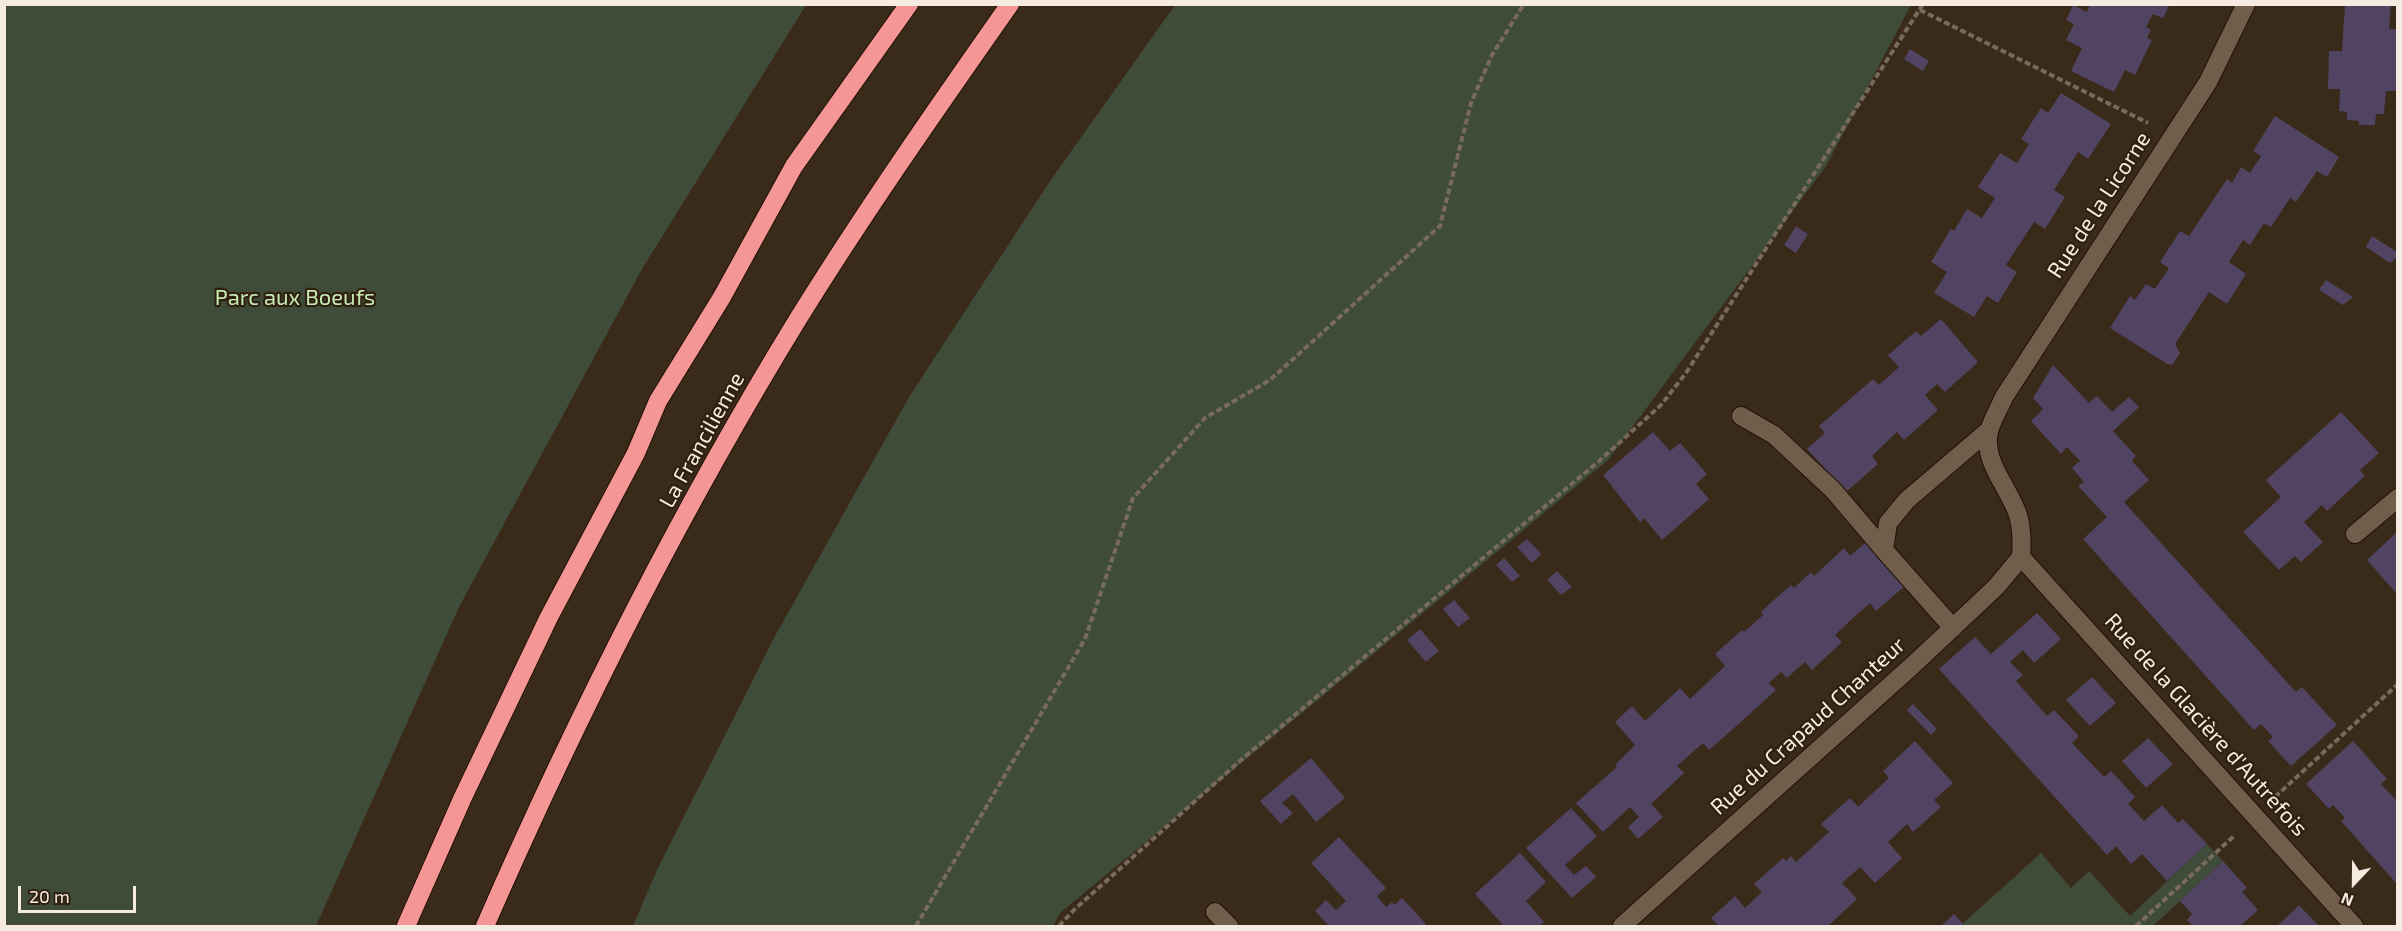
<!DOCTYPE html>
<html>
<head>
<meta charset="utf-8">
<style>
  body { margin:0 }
  #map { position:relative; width:2402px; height:931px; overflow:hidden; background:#3a2a19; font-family:"Exo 2",sans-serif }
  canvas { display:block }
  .frame { position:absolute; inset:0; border:6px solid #f6ebe1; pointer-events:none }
  .north { position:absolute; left:2324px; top:853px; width:60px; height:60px; -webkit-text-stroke:4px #30200f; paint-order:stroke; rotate:202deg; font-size:16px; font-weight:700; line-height:24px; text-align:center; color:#f6ebe1 }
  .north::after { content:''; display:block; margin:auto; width:21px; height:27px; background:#f6ebe1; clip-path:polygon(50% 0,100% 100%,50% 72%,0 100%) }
  .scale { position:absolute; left:18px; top:886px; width:118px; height:27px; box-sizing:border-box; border:3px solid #f6ebe1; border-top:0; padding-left:8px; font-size:18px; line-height:21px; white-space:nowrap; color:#f6ebe1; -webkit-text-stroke:4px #30200f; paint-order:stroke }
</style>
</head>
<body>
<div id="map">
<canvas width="2402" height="931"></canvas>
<div class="frame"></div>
<div class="north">N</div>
<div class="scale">20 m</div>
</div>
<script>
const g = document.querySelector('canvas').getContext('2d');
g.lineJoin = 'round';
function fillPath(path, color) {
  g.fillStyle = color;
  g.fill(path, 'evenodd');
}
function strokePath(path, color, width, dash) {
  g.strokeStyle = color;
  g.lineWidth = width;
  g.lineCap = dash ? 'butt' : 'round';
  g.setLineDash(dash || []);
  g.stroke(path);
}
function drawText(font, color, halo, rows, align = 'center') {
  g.font = font + ' "Exo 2",sans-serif';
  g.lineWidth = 4.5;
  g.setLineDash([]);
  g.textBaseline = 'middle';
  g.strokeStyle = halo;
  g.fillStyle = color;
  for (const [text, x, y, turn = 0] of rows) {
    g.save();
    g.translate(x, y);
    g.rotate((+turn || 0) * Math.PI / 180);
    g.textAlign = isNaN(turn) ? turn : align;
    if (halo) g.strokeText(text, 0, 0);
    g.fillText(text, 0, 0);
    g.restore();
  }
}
fillPath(new Path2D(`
  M5,4l801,1 -164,264 -183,338 -143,319h-311z
  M1175,5h736l-85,161 -218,294 -548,453 -7,13h-420l24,-56 118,-234 134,-239 141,-216z
  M2207,844l16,17 -70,65h-193l81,-73 30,35 18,-17 41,45z`), '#404c3a');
fillPath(new Path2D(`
  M2090,4h80l-7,14 -10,-4 -7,13 5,3 -4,8 5,2 -17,35 -10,-5 -11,22 -43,-21 11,-23 -16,-8 8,-16 -8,-4 7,-15 14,7z
  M2345,4h46l-2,25h8v62h-11l-2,23h-8l-1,11h-16v-4l-12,-1v-8l-8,-1 1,-22h-12l1,-38h13z
  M1910,49l19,12 -6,10 -19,-12z
  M2061,93l50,31 -23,35 -10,-7 -24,38 11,7 -20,32 -11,-7 -28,43 11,7 -19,31 -11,-7 -13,21 -40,-24 13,-21 -16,-10 20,-33 3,2 13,-22 15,9 13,-20 -17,-11 22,-34 17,10 12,-19 -8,-5 20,-31 7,5z
  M2275,116l64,41 -12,20 -10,-6 -21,31 -6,-4 -19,29 -7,-4 -14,22 -7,-5 -14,22 17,12 -19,30 -18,-12 -34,52 5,9 -8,12 -5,-1 -57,-36 20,-32 5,4 11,-16 9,5 14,-21 -9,-6 20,-31 9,5 38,-57 5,4 9,-16 9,6 11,-17 -8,-5z
  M1796,226l12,8 -12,19 -12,-8z
  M2372,236l25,16v5l-7,6 -24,-16z
  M2326,280l27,17 -10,8 -24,-15z
  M1941,319l37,43 -33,30 -8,-8 -12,11 13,15 -34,30 -7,-8 -25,24 6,8 -32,28 -39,-43 18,-16 -6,-7 54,-47 6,6 20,-18 -11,-12 28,-24 5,5z
  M2053,365l36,38 8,-7 15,16 17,-15 10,10 -26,24 23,25 -4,5 17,19 -25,22 172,190 6,-5 35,38 -46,41 -23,-25 5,-4 -12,-13 -7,6 -171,-191 24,-22 -29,-31 6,-4 -12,-14 8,-7 -13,-14 -6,7 -30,-33 12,-12 -10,-11z
  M2341,412l38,41 -19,17 5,6 -38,35 -5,-6 -18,17 19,20 -22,20 -6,-6 -16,14 -36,-38 38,-35 -15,-17z
  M1653,432l17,19 10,-8 22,25 5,6 -11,10 13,15 -47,41 -18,-22 -4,4 -37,-47z
  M2397,532v62l-30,-34z
  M1527,539l14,15 -9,9 -15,-16z
  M1866,542l40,43 -30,26 -6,-8 -17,15 -18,17 7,7 -30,28 -7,-8 -18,16 -6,-6 -12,11 7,7 -34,31 -33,29 -6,-7 -26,23 7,7 -33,31 12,13 -18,16 -7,6 -10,-12 11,-10 -9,-10 -27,25 -27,-29 41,-36 -2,-2 20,-20 -20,-23 17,-16 13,15 35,-33 10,11 35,-33 -10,-12 27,-24 2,2 19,-17 -2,-3 14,-13 16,-14 3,3 17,-16 3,4 30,-28 6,8z
  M1504,558l16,18 -8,6 -16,-17z
  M1557,571l15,16 -11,8 -14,-15z
  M1454,600l16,18 -12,9 -15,-18z
  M2037,613l24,26 -27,24 -11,-13 -13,12 13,13 -7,6 31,35 7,-6 25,26 -7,7 32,34 7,-6 24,26 -7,7 16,17 18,-16 16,18 5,-4 24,25 -40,37 -25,-27 -11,10 -15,-18 -9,9 -168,-186 36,-32 16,17z
  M1420,629l19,22 -13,11 -19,-22z
  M2092,677l24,26 -26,23 -24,-26z
  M1913,704l24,25 -6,6 -24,-25z
  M2148,738l25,26 -27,24 -24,-27z
  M1915,741l38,42 -19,17 7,7 -28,25 -6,-8 -19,18 14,16 -27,25 -15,-16 -18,16 15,16 -29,27h-109l-8,-8 24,-22 10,12 17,-16 -8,-8 29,-26 3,3 5,-5 5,6 33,-30 -8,-8 29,-26 8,9 18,-17 13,-12 -6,-7z
  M2353,741l34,38 -6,5 16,17v83l-56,-63 4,-3 -12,-13 -4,4 -23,-25z
  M1311,758l34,40 -29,24 -23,-28 -11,9 11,10 -12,11 -21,-23z
  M1571,808l26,28 -32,29 9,10 12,-9 10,11 -24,21 -46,-50z
  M1339,837l47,51 -9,8 9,11 6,-5 2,3 8,-7 24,26 -3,2h-94l-14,-15 11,-11 10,10 10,-9 -35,-38z
  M1520,853l26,29 -20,19 18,21 -5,4h-35l-29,-32z
  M2223,861l24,27 -5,4 16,18 -18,16h-47l-6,-6 5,-6 -12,-13z
  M2299,905l20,21h-42l13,-12z
  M1954,914l9,10 -3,2h-19z`), '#504462');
const minor = new Path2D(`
  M1741,416l33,19 59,55 51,60
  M2355,534l43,-36
  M2021,557c1,-14 1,-29 -3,-42 -9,-27 -32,-49 -30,-78 1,-13 11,-28 16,-40l204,-315 38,-78
  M2021,557l333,369
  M1953,628l-69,-78 4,-27 19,-23 82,-70
  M1215,912l14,14
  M1622,926l291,-261 83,-78 25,-30`);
const highway = new Path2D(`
  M406,926l57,-129 86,-180 87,-164 22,-52 64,-104 72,-131 115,-162
  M485,926c91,-208 194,-413 313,-607 67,-108 139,-211 212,-315`);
strokePath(minor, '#211203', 20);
strokePath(highway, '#211203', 20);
strokePath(new Path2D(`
  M1920,10l228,113
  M2275,797l123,-113
  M916,926l169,-287 48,-141 72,-80 65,-38 170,-154 31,-123 21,-48 32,-51
  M1059,926l15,-16 168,-151 356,-297 63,-57 25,-32 237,-369
  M2136,926l99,-91`), '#796b5c', 4, [6, 3]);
strokePath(minor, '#705d4b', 18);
strokePath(highway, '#f59696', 18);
drawText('22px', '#f6ebe1', '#30200f', [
  ["Rue de la Licorne",2099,205,-57],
  ["La Francilienne",702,440,-61],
  ["Rue de la Glacière d'Autrefois",2206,725,48],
  ["Rue du Crapaud Chanteur",1808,726,-42]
]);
drawText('22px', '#c7eab4', '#30200f', [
  ["Parc aux Boeufs",295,298]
]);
</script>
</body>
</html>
